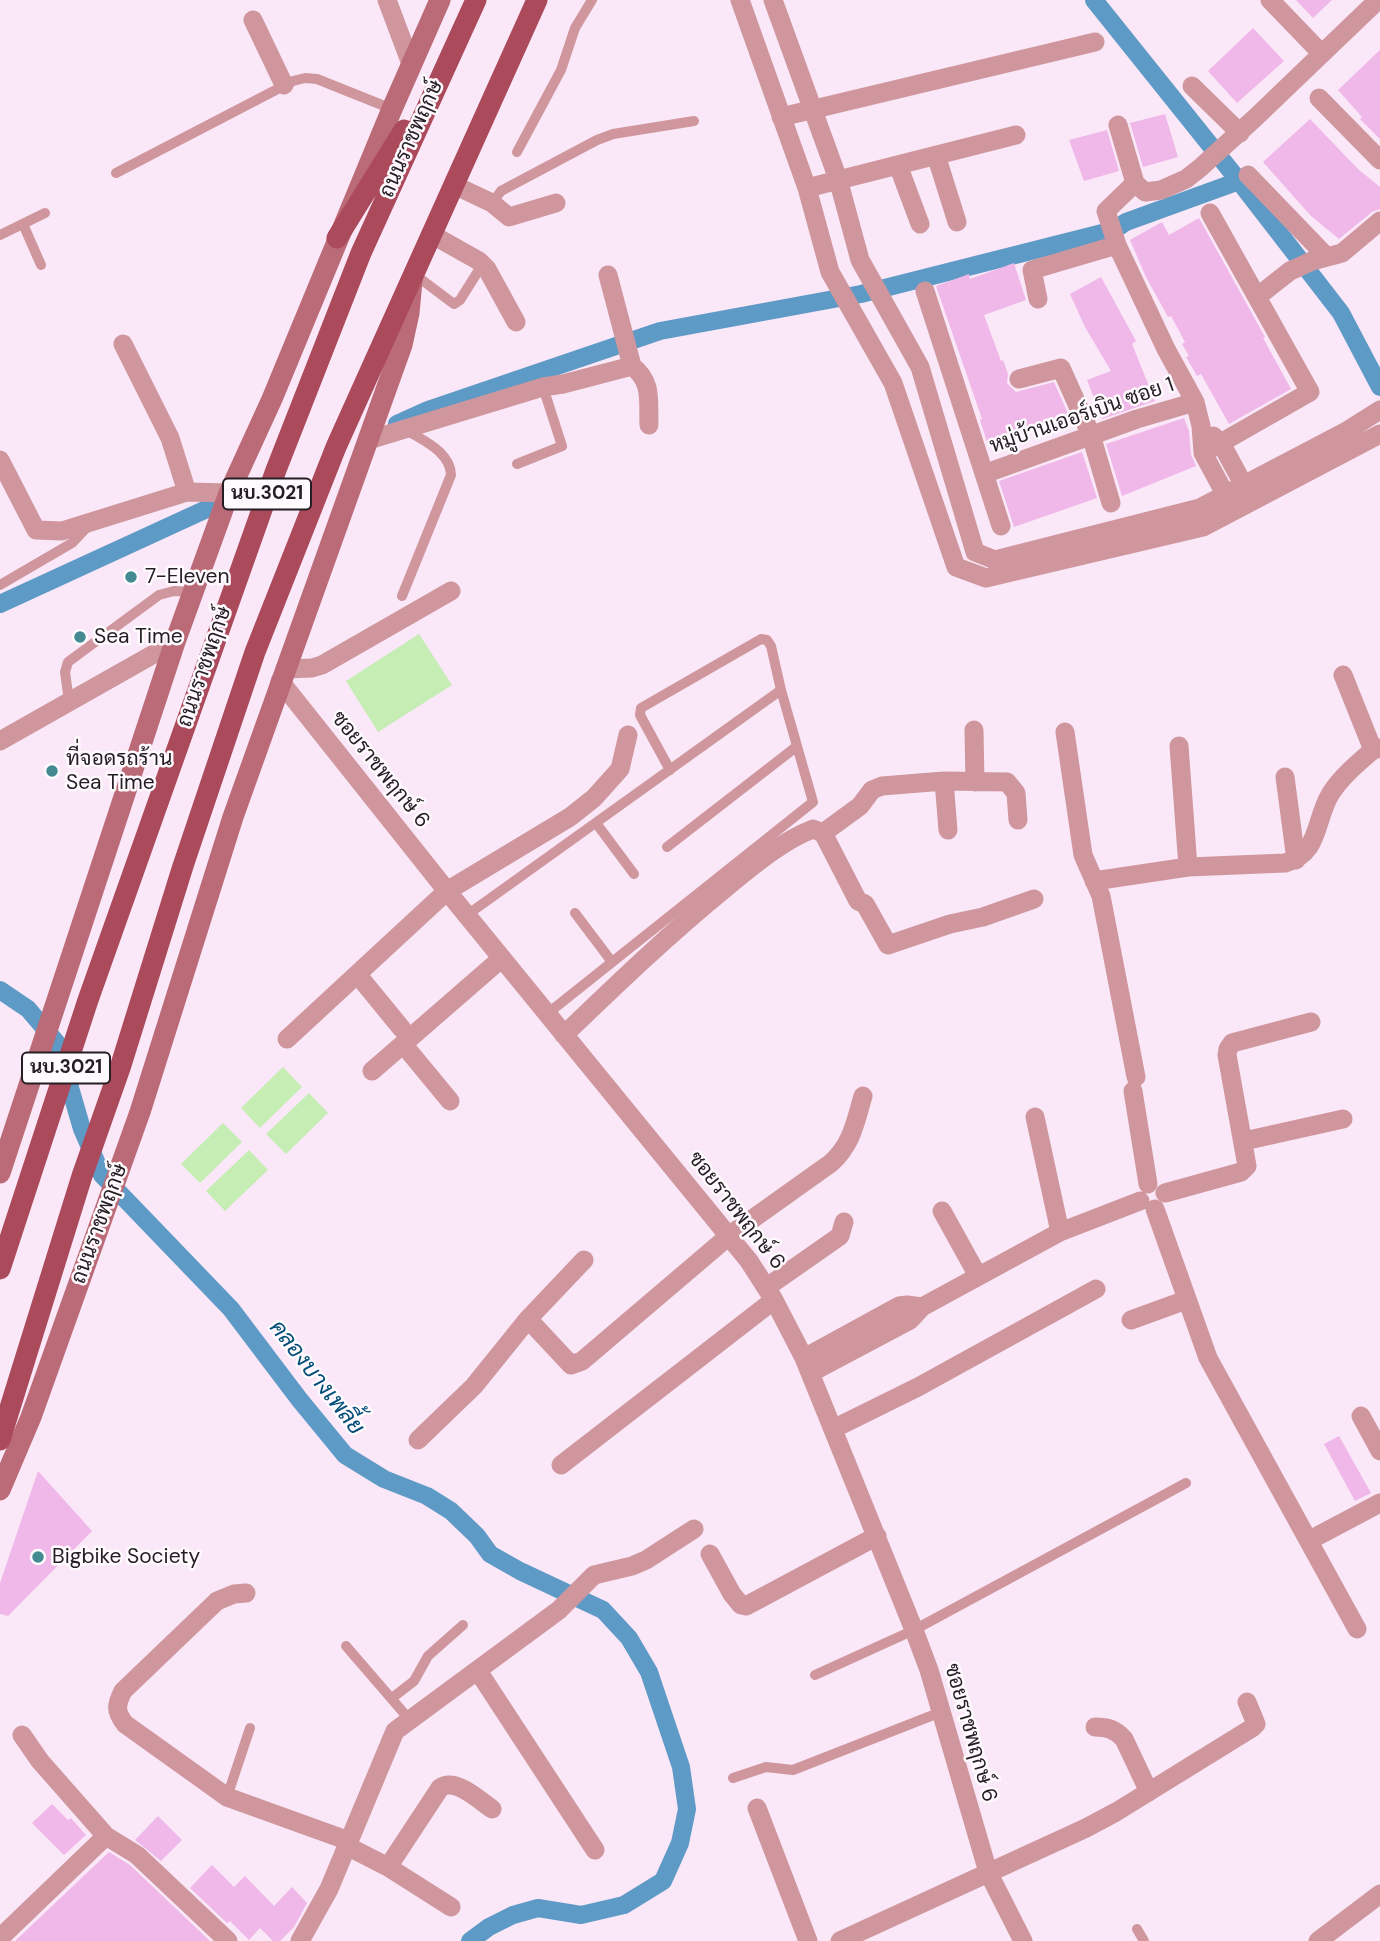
<!DOCTYPE html>
<html>
<head>
<meta charset="utf-8">
<style>
  body { margin:0 }
  canvas { display:block; background:#fae7f8 }
</style>
</head>
<body>
<canvas width="1380" height="1941"></canvas>
<script>
const g = document.querySelector('canvas').getContext('2d');
g.lineJoin = 'round';
function fillPath(path, color) {
  g.fillStyle = color;
  g.fill(path, 'evenodd');
}
function strokePath(path, color, width, dash) {
  g.strokeStyle = color;
  g.lineWidth = width;
  g.lineCap = dash ? 'butt' : 'round';
  g.setLineDash(dash || []);
  g.stroke(path);
}
function drawText(font, color, halo, rows, align = 'center') {
  g.font = font + ' "DM Sans",Sarabun,sans-serif';
  g.lineWidth = 5;
  g.setLineDash([]);
  g.textBaseline = 'middle';
  g.strokeStyle = halo;
  g.fillStyle = color;
  for (const [text, x, y, turn = 0] of rows) {
    g.save();
    g.translate(x, y);
    g.rotate((+turn || 0) * Math.PI / 180);
    g.textAlign = isNaN(turn) ? turn : align;
    if (halo) g.strokeText(text, 0, 0);
    g.fillText(text, 0, 0);
    g.restore();
  }
}
fillPath(new Path2D(`
  M419,634l33,51 -74,47 -32,-51z
  M283,1067l19,20 -42,41 -19,-20z
  M309,1093l19,20 -42,41 -20,-20z
  M223,1123l19,19 -42,41 -19,-19z
  M249,1150l19,20 -43,41 -19,-20z`), '#c5edb4');
strokePath(new Path2D(`
  M1094,0l145,181 102,132 39,74
  M397,424l31,-14 232,-79 201,-37 253,-64 12,-8 113,-41
  M0,604l211,-97
  M0,990l28,19 29,34 25,86 20,46 129,134 68,90 46,56 39,24 43,17 24,15 26,25 13,18 30,17 83,39 26,28 20,34 32,95 6,42 -7,34 -17,38 -39,24 -43,10 -43,-7 -25,7 -24,12 -19,14`), '#5e9ac6', 18);
fillPath(new Path2D(`
  M1296,0h36l-19,18z
  M1253,28l31,33 -47,42 -29,-32z
  M1380,50v89l-20,-20 2,-2 -24,-27z
  M1165,114l13,43 -35,10 -13,-44z
  M1310,119l48,50 22,18v22l-8,3 -33,27 -28,-23 -48,-54z
  M1107,130l12,41 -35,10 -15,-41z
  M1199,218l66,119 -2,1 28,51 -62,35 -28,-50 -4,2 -11,-19 3,-1 -7,-12 3,-2 -14,-26 -3,1 -22,-40 -16,-37 32,-18 7,13z
  M1014,263l12,37 -42,15 17,46 2,-1 5,14 -1,9 9,9 38,-10 15,34 -81,29 -8,-25 2,-1 -46,-133 33,-12 1,5z
  M1101,277l35,64 -4,3 23,57 -53,18 -15,-39 24,-9 -26,-44 -15,-33z
  M1184,418l5,13 2,23 5,12 -74,30 -16,-52z
  M1082,452l15,46 -83,29 -15,-46z
  M1339,1436l32,57 -16,8 -31,-57z
  M38,1471l54,60 -84,85 -8,-2v-31z
  M52,1804l16,16 3,-2 15,17 -22,20 -32,-32z
  M158,1816l24,24 -21,21 -26,-21z
  M109,1852l21,13 80,76h-195z
  M212,1865l22,22 11,-11 29,30 18,-19 15,16 -13,24 -14,14h-7l-13,-13 -11,12 -19,-19 -3,2 -37,-35z`), '#efb8e9');
strokePath(new Path2D(`
  M517,152l44,-82 14,-42 17,-28
  M116,173l177,-92 12,-3 12,1 75,30
  M492,203l9,-12 96,-51 16,-6 81,-13
  M23,224l18,41
  M0,235l45,-22
  M414,274l40,30 6,-4 22,-35
  M517,464l45,-18 -19,-59
  M0,585l72,-42 16,-17
  M402,596l49,-121c-1,-24 -28,-34 -46,-46
  M69,701l-4,-29 3,-10 91,-67 15,-4 19,1
  M670,770l-30,-55 1,-7 120,-69 6,1 4,6 10,44
  M596,823l38,51
  M667,847l129,-100
  M575,913l37,49
  M467,915l314,-225 32,112 -266,212
  M346,1646l63,73
  M815,1675l99,-45 272,-147
  M392,1698l22,-17 14,-25 35,-31
  M733,1778l33,-11 27,3 148,-58
  M227,1797l23,-69
  M1137,1929l7,12`), '#cf979d', 10);
strokePath(new Path2D(`
  M387,0l24,64
  M740,0l67,188 23,84 63,111 63,184 30,11 217,-51 177,-93
  M773,0l65,179 22,81 60,107 55,185 20,8 205,-52 145,-76 35,-22
  M1270,0l52,54
  M253,20l31,65
  M1192,86l48,47
  M1319,98l61,62
  M781,117l314,-75
  M1118,125l17,58
  M936,155l21,67
  M898,165l22,59
  M1248,175l79,82
  M454,185l38,18 17,14 47,-14
  M807,188l209,-53
  M431,234l48,27 8,8 29,53
  M608,275l24,91
  M925,291l76,235
  M1257,297l33,-26 22,-10 30,-8 38,-32
  M1038,299l-6,-29 85,-25
  M123,344l47,94 17,54
  M1019,379l42,-11 30,67 20,68
  M1213,436l8,7 27,50
  M369,440l174,-53 20,-3 69,-18c21,16 16,35 17,59
  M1203,453l107,-61 -100,-179
  M0,460l36,70 26,1 125,-39 42,1
  M984,474l153,-55 58,-17
  M1231,505l-28,-52 -2,-27 -6,-24 -29,-53 -49,-104 -11,-34 29,-28 10,9 16,-2 25,-11 14,-11 56,-51 122,-117
  M285,669l27,-1 10,-3 129,-74
  M1343,675l30,75
  M280,681l167,210 302,370 25,39 30,58 110,272 15,40 59,202 35,69
  M974,730l1,52
  M1065,732l18,123 18,41 35,181
  M0,741l175,-99
  M1179,746l9,121
  M1285,777l11,83
  M944,781l4,49
  M823,833l37,-27 12,-16 10,-4 62,-5 63,1 9,11 2,27
  M1094,881l94,-14 97,-4c36,-10 29,-43 46,-70 11,-17 27,-30 42,-43l7,-2
  M357,974l45,55
  M564,1035c53,-51 106,-102 164,-149 26,-21 54,-45 85,-57l10,4 35,68 7,3 23,41 62,-21 33,-7 51,-18
  M287,1039l160,-148 123,-74 24,-19 26,-29 8,-34
  M403,1044l47,57
  M372,1071l130,-113
  M1133,1091l15,93
  M1035,1117l25,115
  M1244,1141l99,-22
  M1165,1193l76,-21 6,-6 -20,-111 1,-6 4,-6 79,-21
  M1155,1209l53,149 149,271
  M942,1211l36,65
  M584,1260l-56,59 43,46 11,-4 148,-126 101,-72c21,-19 24,-40 32,-67
  M767,1287l73,-51 4,-14
  M1131,1320l55,-20
  M804,1358l95,-52 8,-1 15,2
  M810,1373l100,-53 12,-13 138,-75 80,-31
  M1361,1416l19,35
  M833,1429l85,-42 178,-98
  M418,1440l56,-54 54,-67
  M561,1465l213,-165
  M1310,1540l70,-37
  M710,1554l22,40 9,11 5,1 131,-70
  M246,1593l-12,1 -17,7 -94,90c-7,14 -8,20 2,33l102,73 122,44
  M478,1671l117,179
  M1095,1727c12,0 20,2 29,12l25,53
  M22,1735l18,26 66,75 31,19 91,86
  M757,1808l51,133
  M347,1846l41,21 63,40
  M388,1867l52,-79c15,-11 39,12 52,21
  M0,1938l106,-102
  M300,1941l29,-52 66,-158 164,-121 35,-35 38,-9 14,-6 48,-31
  M840,1941l246,-113 30,-16 136,-84 4,-4 -9,-22
  M1318,1941l62,-47`), '#cf979d', 19);
strokePath(new Path2D(`
  M0,1173l175,-531 54,-149 43,-94 120,-290 48,-109
  M0,1490l31,-73 109,-305 93,-295 169,-472 7,-32 3,-32`), '#bb6b77', 21);
strokePath(new Path2D(`
  M337,238l67,-108
  M0,1269l88,-269 188,-530 85,-217 115,-253
  M0,1440l82,-264 38,-108 63,-202 72,-214 81,-205 201,-447`), '#ab4a5b', 21);
for (const [x, y, r, color] of [
  [131,577,7,"#438a92"],
  [80,637,7,"#438a92"],
  [52,771,7,"#438a92"],
  [38,1557,7,"#438a92"]
]) {
  const dot = new Path2D();
  dot.arc(x, y, r, 0, 2 * Math.PI);
  g.fillStyle = color;
  g.fill(dot);
  strokePath(dot, '#fefafd', 2.5);
}
for (const [x, y, w] of [
  [267,494,88],
  [66,1068,88]
]) {
  const box = new Path2D();
  box.roundRect(x - w / 2, y - 15.5, w, 31, 5);
  g.fillStyle = '#fefafd';
  g.fill(box);
  strokePath(box, '#241d23', 2);
}
drawText('bold 19px', '#241d23', null, [
  ["นบ.3021",267,494],
  ["นบ.3021",66,1068]
]);
drawText('21px', '#241d23', '#fefafd', [
  ["ถนนราชพฤกษ์",412,139,-66],
  ["หมู่บ้านเออร์เบิน ซอย 1",1082,416,-19],
  ["ถนนราชพฤกษ์",205,667,-71],
  ["ซอยราชพฤกษ์ 6",380,770,51],
  ["ซอยราชพฤกษ์ 6",736,1211,52],
  ["ถนนราชพฤกษ์",100,1224,-70],
  ["ซอยราชพฤกษ์ 6",970,1733,74]
]);
drawText('21px', '#241d23', '#fefafd', [
  ["7-Eleven",145,577],
  ["Sea Time",94,637],
  ["ที่จอดรถร้าน",66,759],
  ["Sea Time",66,783],
  ["Bigbike Society",52,1557]
], 'left');
drawText('italic 23px', '#004e78', '#fefafd', [
  ["คลองบางเพลี้ย",316,1378,52]
]);
</script>
</body>
</html>
